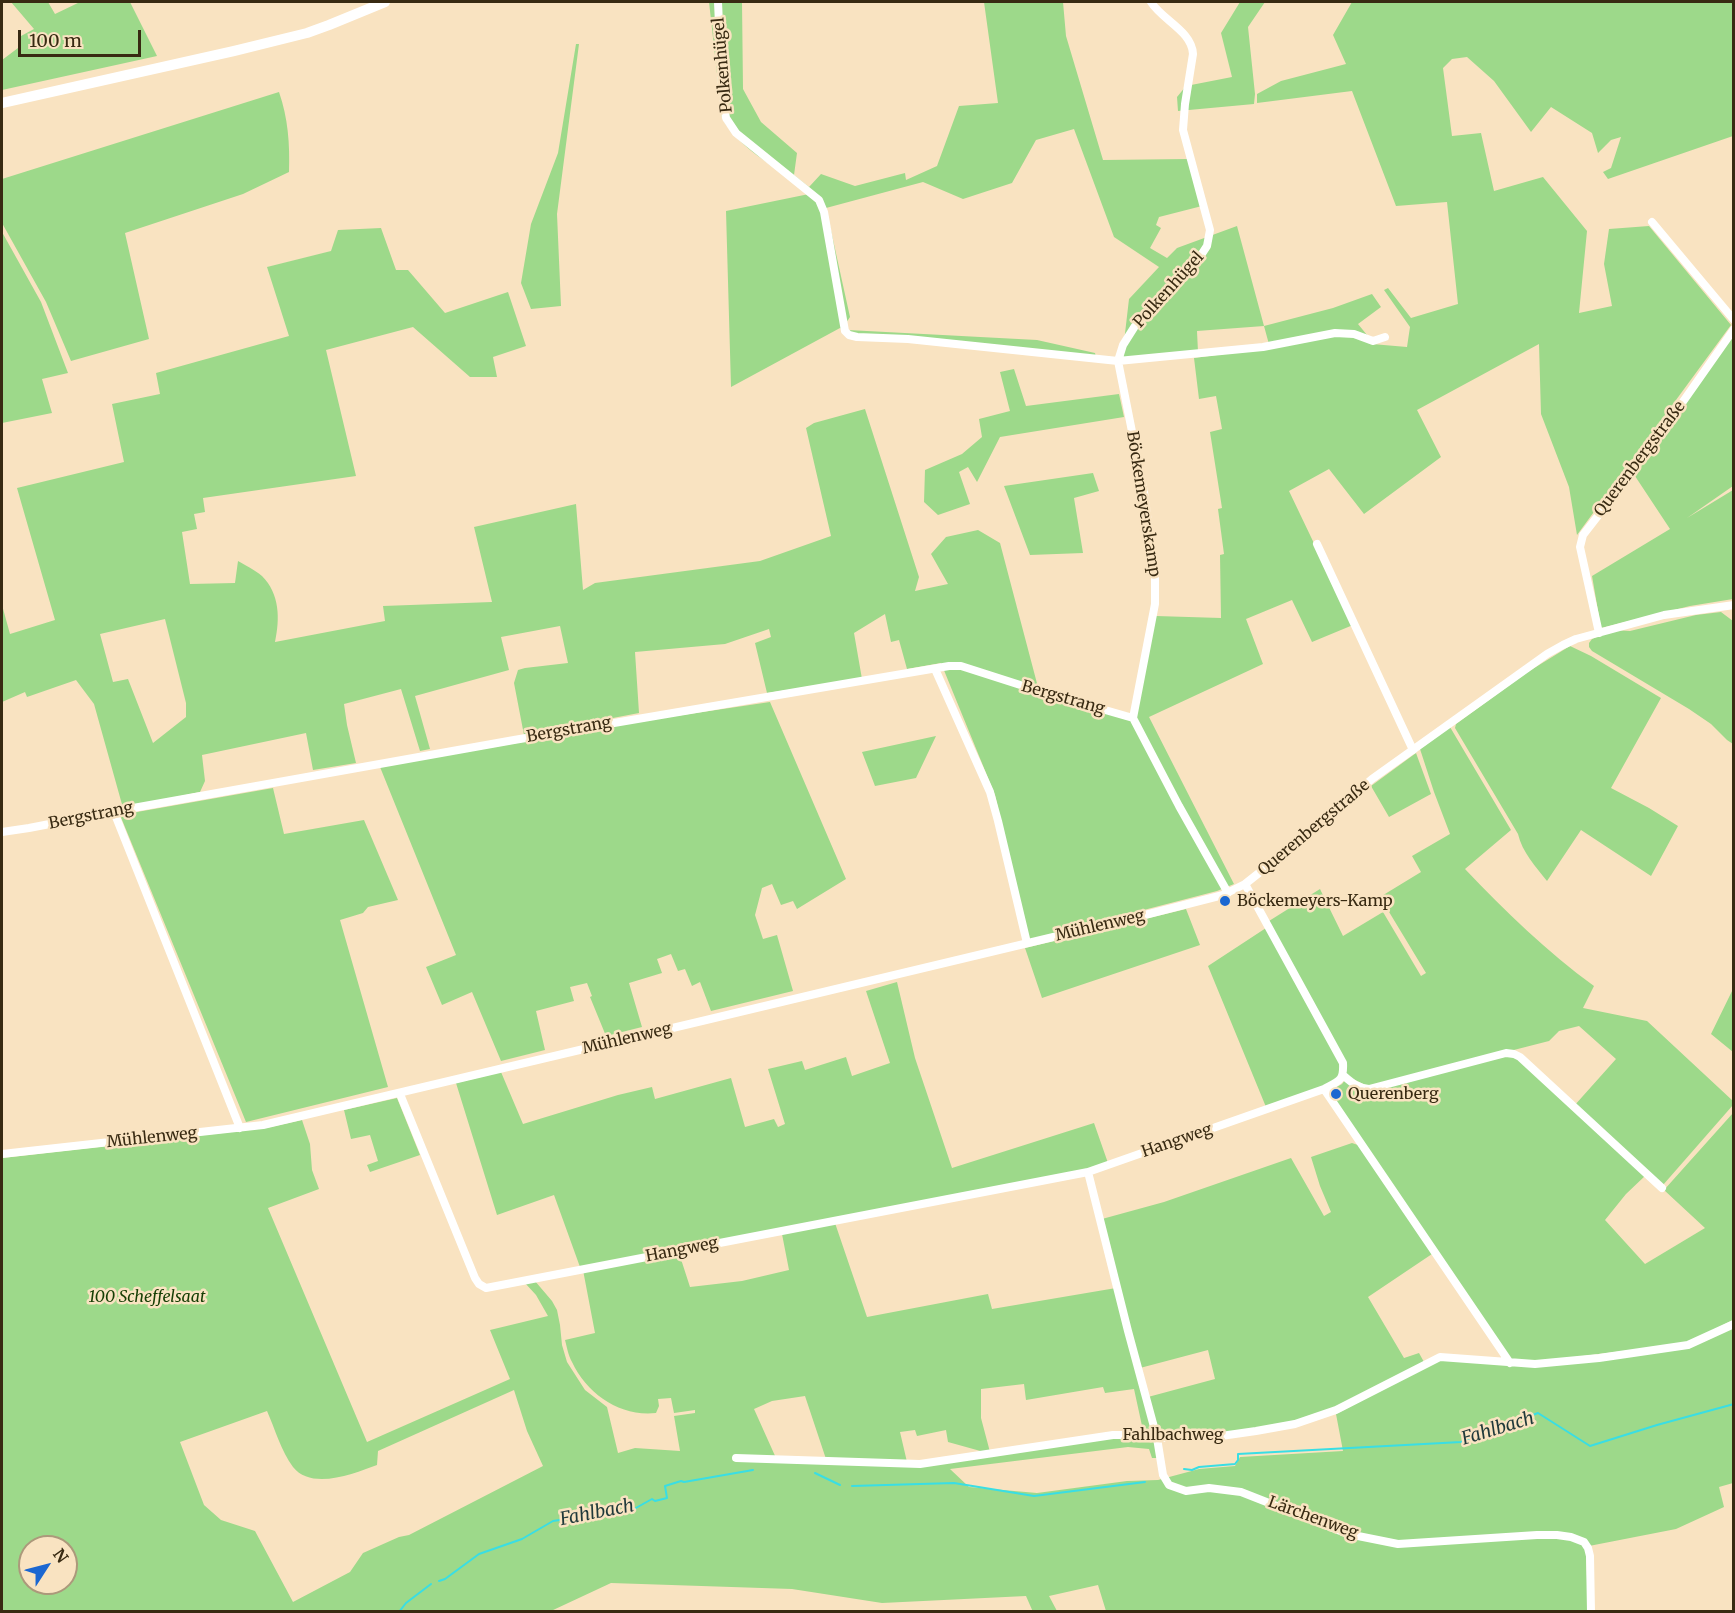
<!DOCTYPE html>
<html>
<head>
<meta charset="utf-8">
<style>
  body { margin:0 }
  #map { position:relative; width:1735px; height:1613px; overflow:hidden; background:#f9e3c1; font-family:Merriweather,serif }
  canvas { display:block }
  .frame { position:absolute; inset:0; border:3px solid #382a12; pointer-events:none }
  .north { position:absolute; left:18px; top:1535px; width:60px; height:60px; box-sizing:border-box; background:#f9e3c1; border:2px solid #ac997b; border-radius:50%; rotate:54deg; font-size:16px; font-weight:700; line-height:24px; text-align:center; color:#382a12 }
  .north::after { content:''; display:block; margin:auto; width:21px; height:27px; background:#1b67d1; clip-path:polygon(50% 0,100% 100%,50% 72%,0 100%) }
  .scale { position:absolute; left:18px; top:30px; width:123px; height:27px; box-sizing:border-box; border:3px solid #382a12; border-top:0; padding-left:8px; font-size:18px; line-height:21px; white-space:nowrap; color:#382a12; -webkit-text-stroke:4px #f9e3c1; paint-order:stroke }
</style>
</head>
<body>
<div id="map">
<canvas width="1735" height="1613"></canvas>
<div class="frame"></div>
<div class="north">N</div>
<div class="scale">100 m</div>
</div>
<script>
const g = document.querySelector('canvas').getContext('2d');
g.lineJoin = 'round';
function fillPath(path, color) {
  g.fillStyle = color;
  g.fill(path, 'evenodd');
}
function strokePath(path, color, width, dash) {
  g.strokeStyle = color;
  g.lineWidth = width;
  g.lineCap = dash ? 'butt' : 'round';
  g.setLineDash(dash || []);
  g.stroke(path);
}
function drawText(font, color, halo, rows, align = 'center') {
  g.font = font + ' Merriweather,serif';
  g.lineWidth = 5;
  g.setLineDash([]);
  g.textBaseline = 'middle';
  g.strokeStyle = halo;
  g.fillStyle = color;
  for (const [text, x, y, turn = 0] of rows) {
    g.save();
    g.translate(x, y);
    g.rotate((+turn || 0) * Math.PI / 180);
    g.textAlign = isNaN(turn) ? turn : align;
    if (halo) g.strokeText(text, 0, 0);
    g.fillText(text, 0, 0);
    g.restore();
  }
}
fillPath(new Path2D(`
  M11,2h37l7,12 25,-12h50l27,54 -155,34v-30l16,-12 3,-12 13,-7z
  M709,2h33l1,87 18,33 36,31 -3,22 15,12 12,-13 34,12 50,-13 1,7 31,-14 22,-60 39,-3 -14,-101h79l3,34 37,124 85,-1 14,47 -43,11 -3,8 5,3 -11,20 17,10 10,-10 60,-22 27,100 69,-18 39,-14 9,13 -23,17 9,11h-32l18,2 19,7 35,3 3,-20 -26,-37 4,-2 23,30 47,-14 -11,-102 -51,4 -44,-115 -95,12v-9l24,-13 65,-17 -13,-29 19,-33h381v134l-125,43 -5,-7 8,-4 10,-31 -10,3 -13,13 -6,-20 -41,-26 -20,25 -37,-51 -27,-24 -15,2 -9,9 9,68 29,-3 13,58 49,-14 44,54 -8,82 33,-7 -8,-42 5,-35 40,-3 82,99 -154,210 -8,-48 -28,-73 -2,-70 -122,66 24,47 -77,57 -35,-45 -40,22 64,134 -41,17 -20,-42 -46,19 17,45 -114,53 85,167 -17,7 -189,49 -33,-145 -54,-132 -34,6 -8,-29 -8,2 -6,-28 -31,19 8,46 -95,14 -12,-50 16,-6 -2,-8 -44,15 -90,8 4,61 -115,22 -10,-52 4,-13 7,-2 43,-5 -8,-37 -59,11 8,33 -94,26 15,53 -10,2 -19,-62 -57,15 3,21 9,38 -43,7 -7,-37 -104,22 3,26 -5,11 -77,16 -29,-104 -18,-24 -49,17 -2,-5 -23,10v-97l8,29 45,-14 -38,-132 107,-26 -12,-58 48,-10 -4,-21 133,-37 -22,-69 64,-16 7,-21 43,-2 15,42h12l37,43 63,-21 18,54 -33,11 4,20h-27l-57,-50 -87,23 30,126 -153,22 2,14 -11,2 3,15 -15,3 8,52 45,-1 3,-22c7,4 17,9 24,15 18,18 18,43 13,66l110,-21 -2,-15 109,-4 -18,-75 102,-23 7,86 12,-7 165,-22 71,-25 -25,-108 8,-5 51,-14 54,168 -4,14 33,-7 -17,-30 15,-17 32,-7 22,13 39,148 97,24 20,-99 65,2 -1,-63 4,-1 -6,-45 4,-1 -12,-76 12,-3 -6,-33 -17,3 -5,-41 76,-10 -6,-22 -67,5 1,21 -76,7 7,-60 30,-32 -45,-30 -40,-108 -38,11 -24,43 -49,16 -40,-17 -97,26 24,109 -4,6 2,7 189,10 58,13 1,4 -245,-24 -11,-5 -109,59 -5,-176 83,-17c-28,-26 -68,-42 -87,-76zM165,619l21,84v14l-33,26 -25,-64 -15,3 -13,-48z
  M1240,2h25l-17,25 7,67 -1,10 -76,7 -1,-14 9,-11 46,-9 -11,-44z
  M576,44h3l-22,170 4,92 -30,3 -10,-26 10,-59 27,-71z
  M279,92c9,26 11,52 10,80l-46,22 -118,39 24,106 -78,22 -25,-59 -44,-79v-44z
  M2,232l39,70 27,71 -26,6 10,34 -50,10z
  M1733,335v151l-46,32 46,-28v109l-43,7 -89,22 -9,-52 78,-47 -37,-56z
  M1014,369l12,37 93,-12 5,23 -124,20 -23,45 -9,-15 -9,5 11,32 -32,11 -14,-13 1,-32 37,-16 20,-17 -3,-18 31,-8 -10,-39z
  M1093,473l6,18 -25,7 9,55 -53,2 -26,-69z
  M1721,612l12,9v123l-6,-4 -16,-16 -22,-15 -97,-58 -3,-4v-4l3,-4 21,-9 17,1 66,-16z
  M1570,646l21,10 70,42 -50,90 38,20 29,18 -27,50 -70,-46 -34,51c-11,-14 -25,-29 -29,-47l-63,-106 1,-4 70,-51z
  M770,702l76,177 -49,30 -4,-8 -12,4 -9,-21 -10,4 -7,27 8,24 14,-4 16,56 -82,20 -11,-29 -8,4 -7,-17 -7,2 -7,-17 -14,5 5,14 -33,10 13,44 -36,9 -16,-39 2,-1 -5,-13 -17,4 4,14 -38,10 9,39 -44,11 -29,-69 -30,13 -16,-38 30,-12 -76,-188 262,-46z
  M1450,727l61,103 -46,39c40,42 82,83 129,117l-11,22 64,13 86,80v4l-70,80 -89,-79 42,-47 -37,-33 -20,5 -10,10 -180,46 -24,-12 -76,-154 51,-32 23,47 40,-24 38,64 5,-3 -46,-76 41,-25 -9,-16 38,-22 -16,-42 -14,-43z
  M936,736l-20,42 -41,8 -13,-34z
  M1416,753l15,41 -42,23 -18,-31z
  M273,788l11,46 80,-14 34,80 -30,7 -5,6 -23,7 48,167 -142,35 -126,-307z
  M1186,909l14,36 -158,53 -17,-50z
  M1266,928l76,136v11l-18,11 -58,21 -58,-141z
  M897,982l18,76 37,110 142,-45 14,40 -20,7 -253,53 32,94 121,-23 4,15 124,-21 -14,-69 62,-17 127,-44 33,58 7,-4 -11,-26 -9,-29 41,-14 6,2 74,109 -64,43 36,61 15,-5 5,9 -87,44 -42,16 -74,12 -63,2 -10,-39 67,-18 -7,-29 -68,18 15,68 -11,-1 -10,-46 -29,4 -2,-6 -77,13 -2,-16 -43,5v29l9,34h-6l-36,-10 -2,-12 -29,6 -2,-6 -15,2 7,30 -81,-3 -21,-63 -33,5 -18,8 22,49 144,7 208,-29 28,3 3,19h-7l-3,-9 -21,-2 -178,22 19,18 68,6 90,-12 31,-1 41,-11 36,-3 5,-9 103,-6 -7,-37 104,-54 70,5 180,-18 43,-21v157l-14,4 5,20 -48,22 -87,17 -5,-6 -45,-3c13,1 39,-2 47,12l2,61 -5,1h-477l-8,-26 -49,11 8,15 -24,1 -7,-16 -144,7 -90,-14 -181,-6 -60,28h-549v-453l264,-30 36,-8 8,24 2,26 7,19 -51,19 99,234 143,-63 -20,-49 58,-14 -12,-21 -11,-12 10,-2 17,20 5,9 3,15 2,20 5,17 18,28 22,17 11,46 17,-5 45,3 -6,-35 21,-3v-3l-21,3 -3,-15 -13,1 1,7 -3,7c-36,4 -69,-19 -84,-51 -4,-7 -5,-15 -7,-22l30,-7 -12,-63 96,-17 11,34 52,-6 47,-11 -8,-41 -201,38 -26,-72 -57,20 -41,-132 45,-11 22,52 95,-29 34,-8 3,12 76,-21 14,49 29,-8 4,8 7,-3 -17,-55 34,-8 3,9 41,-13 6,19 38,-13 -24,-72zM514,1390l13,41 16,35 -134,69 -10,2 -36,16 -13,19 -57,30 -38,-71 -34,-11 -17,-15 -24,-63 87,-31c8,18 14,40 26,56 19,24 62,6 84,-2l1,-14zM30,1547h36v36h-36z
  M1733,989l1,63h-1l-22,-18z
  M1508,1056l11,3 127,116 -20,19 -21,26 40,44 60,-36 -41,-38 69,-77v207l-46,23 -152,19 -23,-1 -184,-269 14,-8 3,-4 19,11z
  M397,1098l23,57 -50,17 -3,-7 11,-4 -8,-26 -19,4 -7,-29z`), '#9dd98a');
strokePath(new Path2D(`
  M1184,1469l8,1 7,-3 36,-3 3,-4v-6l223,-12 77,-29 52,33 67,-21 77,-21
  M815,1473l25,12
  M852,1486l102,-3 80,13 111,-14
  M439,1581l6,-2 34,-25 43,-15 31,-18 81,-12 18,-10 3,2 12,-3 -2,-12 16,-5 3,1 69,-12
  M399,1612l7,-9 25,-19`), '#39dee4', 2);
strokePath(new Path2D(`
  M718,2l4,88 4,28 10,15 83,67 5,12 21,119 4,4 8,2 51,2 210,22 145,-14 72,-14 19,1 19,7 12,-4
  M1151,2c11,18 41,29 42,52l-8,50 -2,26 27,100 -3,16 -13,20 -17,18 -42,42 -12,19 -5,16 26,131 11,82v30l-22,114 46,88 49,87
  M1652,222l82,98
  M1317,544l96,206
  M1599,633l-19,-86 3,-12 35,-45 57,-77 59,-84
  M935,669l55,123 8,29 29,122
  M114,812l126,316
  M2,832l27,-4 93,-18 392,-70 435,-74h12l78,25 94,27
  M1344,1076c8,7 14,12 25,13l137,-36 8,1 6,3 142,131
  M1324,1089l186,274
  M400,1094l75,184 4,6 7,4 602,-116 236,-83c15,-8 20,-8 19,-26l-98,-179
  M2,1154l261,-29 439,-104 435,-104 86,-22 22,-11 48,-38 79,-67 175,-125 16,-9 13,-6 88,-24 70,-10
  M1088,1172l40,159 29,107 6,37 6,10 17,6 23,-3 32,4 107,42 50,10 139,-9h20l14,2 13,5 4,6 2,8 1,56
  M736,1458l184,6 193,-29h15l29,3 64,-2 35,-5 39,-7 41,-14 104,-53 95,7 64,-6 89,-13 46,-21`), '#fff', 8);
strokePath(new Path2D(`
  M2,103l232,-52 73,-18 22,-8 56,-23`), '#fff', 10);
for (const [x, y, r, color] of [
  [1225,901,6,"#1b67d1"],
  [1336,1094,6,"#1b67d1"]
]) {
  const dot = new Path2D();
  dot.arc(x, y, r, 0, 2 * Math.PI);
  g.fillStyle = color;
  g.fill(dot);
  strokePath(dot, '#f9e3c1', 2);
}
drawText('16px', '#382a12', '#f9e3c1', [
  ["Polkenhügel",723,65,-95],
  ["Polkenhügel",1169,290,-48],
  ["Querenbergstraße",1640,459,-53],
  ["Böckemeyerskamp",1143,504,81],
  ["Bergstrang",1063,698,16],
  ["Bergstrang",569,730,-10],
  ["Bergstrang",91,816,-11],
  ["Querenbergstraße",1314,828,-40],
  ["Mühlenweg",1100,926,-13],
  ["Mühlenweg",627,1039,-13],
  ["Mühlenweg",152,1138,-6],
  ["Hangweg",1177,1141,-19],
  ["Hangweg",682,1250,-11],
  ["Fahlbachweg",1173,1435],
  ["Lärchenweg",1313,1518,20]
]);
drawText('16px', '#382a12', '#f9e3c1', [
  ["Böckemeyers-Kamp",1237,901],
  ["Querenberg",1348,1094]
], 'left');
drawText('italic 16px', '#153e04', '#f9e3c1', [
  ["100 Scheffelsaat",147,1297]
]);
drawText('italic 18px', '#1f393a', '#f9e3c1', [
  ["Fahlbach",1498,1429,-17],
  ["Fahlbach",597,1513,-11]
]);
</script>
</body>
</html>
